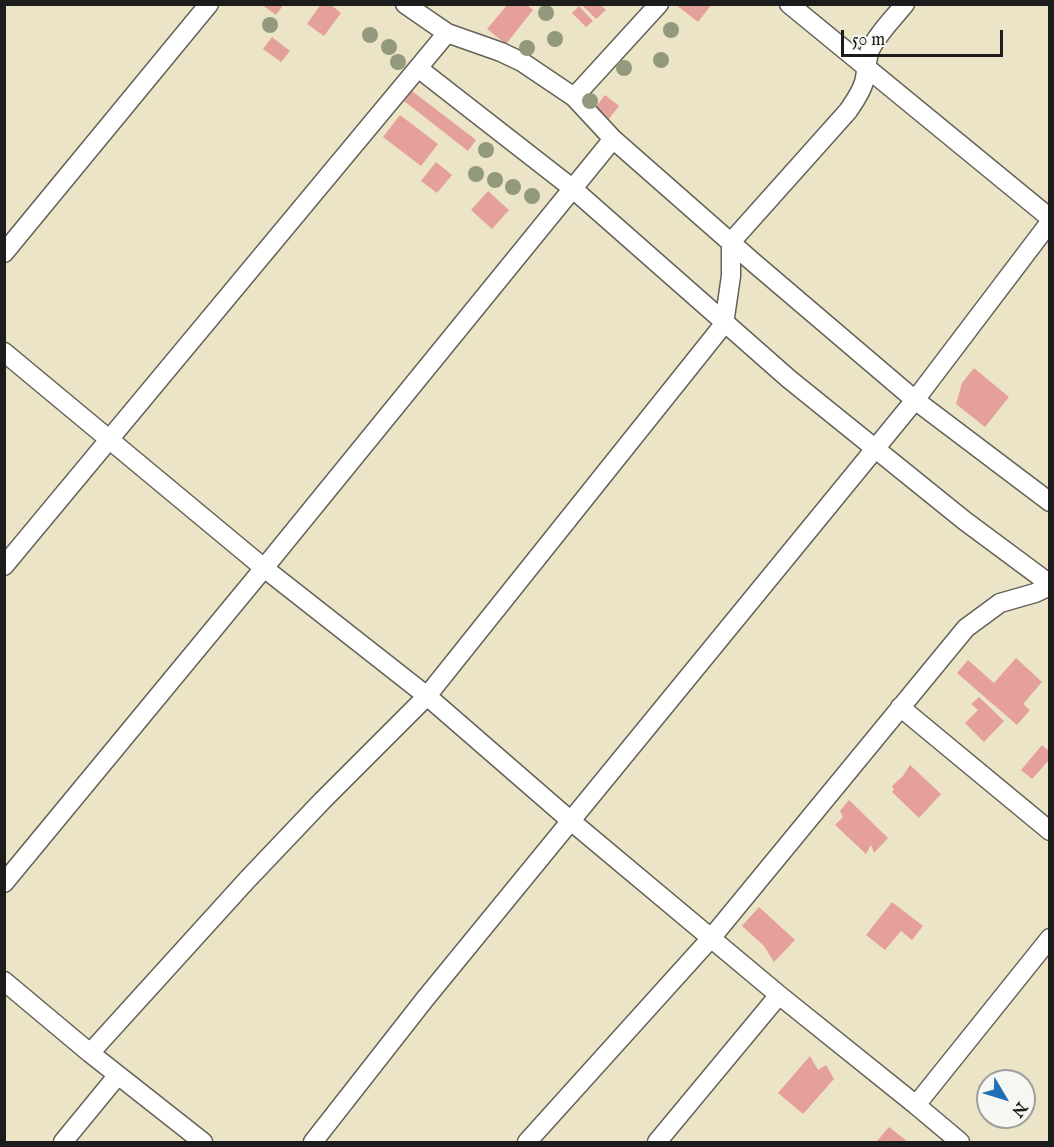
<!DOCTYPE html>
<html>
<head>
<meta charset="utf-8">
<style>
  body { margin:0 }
  #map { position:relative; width:1054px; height:1147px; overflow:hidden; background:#ebe4c6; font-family:"IM FELL English",serif }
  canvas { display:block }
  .frame { position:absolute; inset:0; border:6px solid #1c1c1c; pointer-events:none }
  .north { position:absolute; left:976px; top:1069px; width:60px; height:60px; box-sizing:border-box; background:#f6f6f2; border:2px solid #9f9f9c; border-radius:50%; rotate:128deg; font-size:16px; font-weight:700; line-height:24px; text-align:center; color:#1c1c1c }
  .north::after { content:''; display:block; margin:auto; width:21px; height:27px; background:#1f6fb2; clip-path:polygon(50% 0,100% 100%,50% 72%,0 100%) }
  .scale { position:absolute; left:841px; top:30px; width:162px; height:27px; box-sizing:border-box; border:3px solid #1c1c1c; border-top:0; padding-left:8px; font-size:18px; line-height:21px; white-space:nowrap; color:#1c1c1c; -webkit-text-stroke:4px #f6f6f2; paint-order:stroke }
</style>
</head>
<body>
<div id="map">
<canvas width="1054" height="1147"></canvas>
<div class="frame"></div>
<div class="north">N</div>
<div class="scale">50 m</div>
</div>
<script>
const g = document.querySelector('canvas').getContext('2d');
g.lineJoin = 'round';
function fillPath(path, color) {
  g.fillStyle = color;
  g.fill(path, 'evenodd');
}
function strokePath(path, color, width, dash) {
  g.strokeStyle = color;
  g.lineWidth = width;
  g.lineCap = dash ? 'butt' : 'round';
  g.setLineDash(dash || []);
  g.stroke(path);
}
fillPath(new Path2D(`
  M261,4h23l-8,11z
  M321,4h9l11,9 -17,23 -17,-12z
  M581,4h19l6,6 -10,9z
  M675,4h37l-14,18z
  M507,5h20l6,5 -27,34 -19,-15z
  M579,6l14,15 -7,6 -14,-14z
  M272,37l18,14 -9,11 -18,-13z
  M412,91l64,49 -8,11 -64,-50z
  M605,95l14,11 -11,14 -14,-11z
  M400,115l38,29 -17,22 -38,-29z
  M436,162l16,13 -15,18 -16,-12z
  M488,191l21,19 -17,19 -21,-19z
  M974,368l35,29 -24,30 -29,-23 6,-21z
  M1016,658l26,24 -19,22 7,6 -13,15 -60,-52 11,-13 26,23z
  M979,697l25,24 -20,21 -19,-19 13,-13 -7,-6z
  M1042,745l8,7v7l-18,20 -11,-9z
  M910,765l31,29 -22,24 -27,-26 2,-2 -2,-4 11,-10z
  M849,800l39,38 -14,15 -3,-8 -5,9 -31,-29 8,-8 -3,-6z
  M892,902l31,24 -11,14 -11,-9 -16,19 -19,-15z
  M759,907l36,33 -21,22 -10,-16 -22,-20z
  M810,1056l8,14 8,-5 8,14 -31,35 -25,-21z
  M889,1127l19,15h-32z`), '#e6a09b');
const street = new Path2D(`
  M405,4l42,29 54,19 21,10 52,35 39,42 140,123 162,138 135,102
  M789,4l261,214
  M418,68l154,120 217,191 176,142 85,63
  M574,97l85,-93
  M4,253l205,-249
  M4,352l260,216 163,128 144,125 208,174 137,110 44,37
  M4,566l443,-533
  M900,707l150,124
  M4,883l260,-315 349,-429
  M4,981l86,72 113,89
  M90,1053l157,-173 76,-80 104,-104 297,-372 7,-48v-34l117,-131c6,-9 13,-18 16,-29 3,-10 2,-22 6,-32 8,-17 23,-31 35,-46
  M916,1105l134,-167
  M63,1142l55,-67
  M313,1142l112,-143 490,-599 135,-178
  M527,1142l185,-205 254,-309 34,-25 35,-10 15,-7
  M657,1142l122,-147`);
strokePath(street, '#646258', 21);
strokePath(street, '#fff', 18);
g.fillStyle = '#93997c';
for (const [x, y] of [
  [546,13],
  [270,25],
  [671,30],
  [370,35],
  [555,39],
  [389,47],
  [527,48],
  [661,60],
  [398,62],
  [624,68],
  [590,101],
  [486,150],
  [476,174],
  [495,180],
  [513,187],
  [532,196]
]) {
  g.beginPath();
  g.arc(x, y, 8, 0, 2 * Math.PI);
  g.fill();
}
</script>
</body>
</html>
